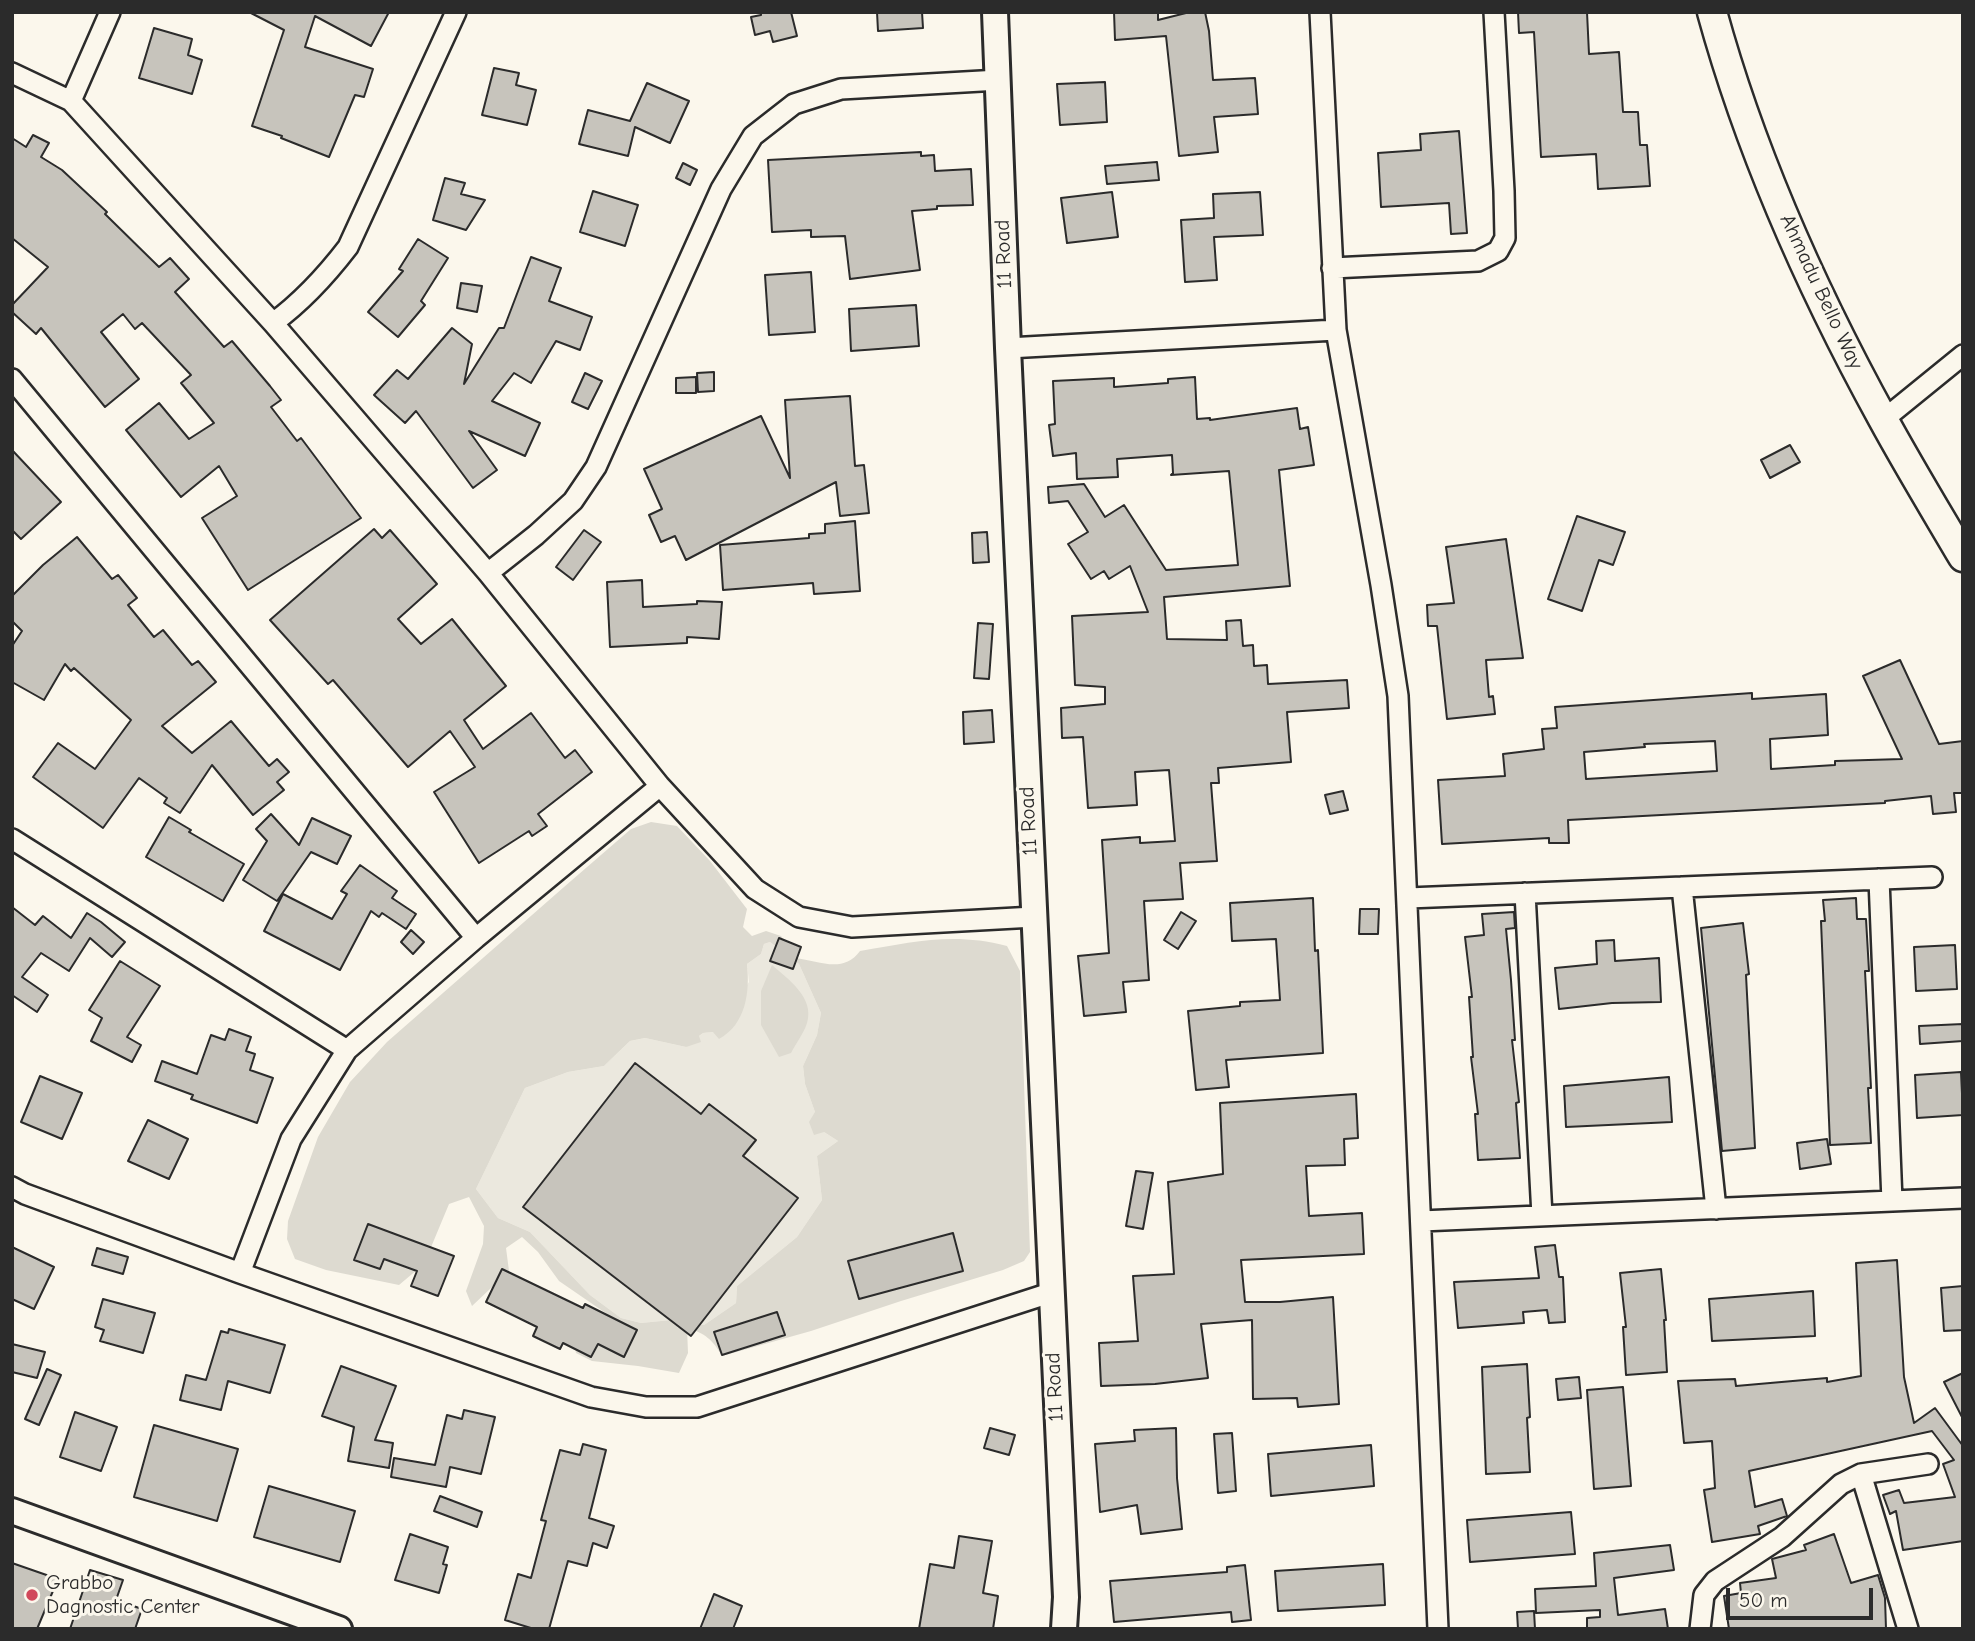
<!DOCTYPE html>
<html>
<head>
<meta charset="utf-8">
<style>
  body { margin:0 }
  #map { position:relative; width:1975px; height:1641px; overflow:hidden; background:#fbf7ec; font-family:"Comic Neue",sans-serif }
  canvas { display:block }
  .frame { position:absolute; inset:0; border:14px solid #2b2b2b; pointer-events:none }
  .scale { position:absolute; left:1726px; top:1588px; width:147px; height:32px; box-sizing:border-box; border:4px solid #2b2b2b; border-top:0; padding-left:9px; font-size:21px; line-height:24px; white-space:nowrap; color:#2b2b2b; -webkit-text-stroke:5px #fbf7ec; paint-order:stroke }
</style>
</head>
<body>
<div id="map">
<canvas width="1975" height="1641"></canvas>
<div class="frame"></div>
<div class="scale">50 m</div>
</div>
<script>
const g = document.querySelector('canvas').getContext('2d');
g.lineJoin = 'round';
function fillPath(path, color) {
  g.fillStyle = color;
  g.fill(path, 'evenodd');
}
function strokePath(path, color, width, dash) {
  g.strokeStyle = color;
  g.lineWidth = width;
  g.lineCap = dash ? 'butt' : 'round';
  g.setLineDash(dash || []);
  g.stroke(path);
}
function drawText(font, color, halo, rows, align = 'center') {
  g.font = font + ' "Comic Neue",sans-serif';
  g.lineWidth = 6;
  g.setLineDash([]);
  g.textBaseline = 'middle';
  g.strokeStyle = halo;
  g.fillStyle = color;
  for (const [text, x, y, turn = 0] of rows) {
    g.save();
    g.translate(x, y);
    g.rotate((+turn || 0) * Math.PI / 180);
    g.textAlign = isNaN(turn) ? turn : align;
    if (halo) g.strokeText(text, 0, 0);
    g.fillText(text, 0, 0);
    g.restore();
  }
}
fillPath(new Path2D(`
  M770,942l29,22 22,49 -4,22 -14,31 2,18 10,28 9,20 14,9 -21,15 5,44 -25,37 -60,49 -1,17 -32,22 -33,-5 -30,3 -20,-5 -31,-23 -60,-63 -32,-14 -22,-29 49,-101 43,-16 36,-6 26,-25 15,-3 41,9 17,-14 10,-1 36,-50 -2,-18 14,-10 3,-10z`), '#ebe8de');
fillPath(new Path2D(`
  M651,822l26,4 33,35 37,48 -4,18 9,9 14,-5 15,5 14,22c25,3 48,16 65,-7 53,-9 94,-19 147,-5l13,25 10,281 -6,9 -21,9 -102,31 -90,30 -89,25c-9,-16 -17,-23 -35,-28l1,25 -9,20 -41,-7 -46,-5 -16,-8 -3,-18 30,-11 4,-10 -48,-33 -21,-29 -16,-15 -16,11 3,23 -37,35 -6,-15 17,-47 1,-18 -15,-29 -20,7 -25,60 -25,21 -73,-15 -31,-11 -8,-20 1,-18 30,-84 32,-55 37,-40 177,-155 67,-58zM770,942l29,22 22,49 -4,22 -14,31 2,18 10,28 -6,10 5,13 10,-3 14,9 -21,15 5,44 -25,37 -60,49 -1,17 -32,22 -33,-5 -30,3 -20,-5 -31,-23 -60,-63 -32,-14 -22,-29 49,-101 43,-16 36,-6 26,-25 15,-3 41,9 15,-5 -2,-6 4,-3 10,-1 6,7c27,-15 31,-47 28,-75l14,-10 3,-10z
  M772,965c16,14 43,33 35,58 -3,10 -11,20 -16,30l-12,4 -18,-32v-34z`), '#dddad0');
const building = new Path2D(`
  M249,12h140l-18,34 -56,-30 -10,31 68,22 -9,28 -9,-2 -26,62 -48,-19 1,-2 -30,-10 32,-96z
  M761,12h30l6,24 -24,6 -3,-11 -15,4 -4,-18 10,-2z
  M877,12h45l1,16 -45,3z
  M1114,12h44v8l32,-8h15l4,19 4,49 42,-2 3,36 -44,3 4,35 -39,4 -13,-120 -51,4z
  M1518,12h69l2,42 30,-2 4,60h15l2,33h7l3,41 -52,3 -2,-35 -55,3 -7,-125 -15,1z
  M154,28l38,11 -4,16 14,5 -10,34 -53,-16z
  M494,68l25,5 -3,12 20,5 -9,35 -45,-10z
  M1105,82l2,40 -47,3 -3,-41z
  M647,83l42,18 -19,42 -35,-16 -7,29 -49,-12 9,-34 42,11z
  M1459,131l8,102 -16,1 -2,-31 -68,4 -3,-54 43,-3 -1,-16z
  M33,135l16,8 -8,14 21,13 45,42 -2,2 54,53 11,-9 19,21 -14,13 49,55 8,-6 38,45 11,14 -10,7 26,34 4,-3 60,80 -113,72 -46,-72 35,-22 -18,-30 -38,31 -55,-67 33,-27 30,36 25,-16 -33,-40 10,-8 -49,-52 -7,6 -12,-15 -22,18 38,47 -34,28 -64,-79 -5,6 -24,-22v-7l36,-38 -36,-29v-100l14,9z
  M921,152v4l13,-1 1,16 36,-2 2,36 -36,1v3l-25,2 8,59 -70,9 -5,-43 -34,1v-7l-39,2 -4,-72z
  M1157,162l2,18 -52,4 -2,-18z
  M683,163l14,7 -7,15 -14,-7z
  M445,178l20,5 -4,11 24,6 -19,30 -33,-10z
  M593,191l45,14 -13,41 -45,-14z
  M1112,192l6,45 -51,6 -6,-45z
  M1260,192l3,43 -49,2 3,43 -32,2 -4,-62 33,-2 -1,-24z
  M418,239l30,19 -27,43 4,4 -27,32 -30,-25 35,-41 -4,-2z
  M531,257l30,11 -12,33 43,16 -12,33 -24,-9 -25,42 -17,-10 -22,28 48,22 -15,33 -56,-25 28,39 -24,18 -57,-77 -11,12 -31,-28 23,-25 11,9 44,-51 20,16 -8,40 35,-56h5z
  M811,272l4,60 -46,3 -4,-60z
  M461,283l21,3 -5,26 -20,-4z
  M916,305l3,41 -68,5 -2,-42z
  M714,372v19l-16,1 -1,-19z
  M585,373l17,8 -14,28 -16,-7z
  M696,377v16h-20v-15z
  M1195,377l2,42 13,-1v2l87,-12 3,21 8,-2 6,38 -35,5 11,116 -126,11 3,42 60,1 -1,-19 15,-1 2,26 10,-1 1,21 13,-1 1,19 79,-4 2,28 -62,4 4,50 -73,6 1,15h-8l6,78 -37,2 3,36 -39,2 5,79 -26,2 3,30 -42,4 -6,-60 31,-3 -7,-113 38,-3v6l35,-2 -6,-71 -34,2 2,33 -49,3 -5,-71 -21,1 -1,-30 44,-4v-17l-30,-2 -3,-69 76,-4 -18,-46 -21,13 -5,-8 -13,8 -23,-35 20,-12 -20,-31 -19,2 -1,-16 36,-3 21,33 19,-12 42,65 72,-5 -9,-94 -58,4 2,-2 -1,-18 -55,4 1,18 -41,2 -1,-26 -23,3 -4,-31 6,-1 -2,-43 61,-3v9l54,-4v-4z
  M850,396l5,70 9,-1 5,48 -29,3 -4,-34 -150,78 -11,-24 -14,6 -12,-27 13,-6 -18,-40 117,-53 29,62 -5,-78z
  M1790,445l10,17 -30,16 -9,-18z
  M12,450l49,52 -40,37 -9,-9z
  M1577,516l48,16 -12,33 -14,-5 -17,51 -34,-12z
  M855,521l5,70 -46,3 -1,-11 -90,7 -3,-45 89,-7v-4l16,-1v-9z
  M374,529l8,9 8,-8 47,54 -39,35 23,25 31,-25 54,67 -42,34 19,29 48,-36 34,45 10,-8 17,22 -54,42 9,12 -15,10 -3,-5 -50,32 -45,-71 41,-25 -25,-36 -42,36 -75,-87 -5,4 -58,-64z
  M584,530l17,12 -28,38 -17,-13z
  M987,532l2,30 -16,1 -1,-30z
  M77,537l35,42 6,-4 19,23 -9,7 26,32 9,-7 29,35 6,-4 18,21 -54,44 30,27 39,-32 38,45 8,-7 12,13 -12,10 7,8 -31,25 -41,-50 -32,48 -16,-10 3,-5 -28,-20 -36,50 -70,-51 25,-34 37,26 36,-49 -57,-52 -3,3 -6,-7 -21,36 -32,-18v-36l10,-15 -10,-10v-25l31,-31z
  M1506,539l17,119 -37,2 3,37 4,-1 2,18 -48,5 -10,-93h-9l-1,-21 27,-2 -8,-56z
  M642,580l1,27 54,-3v-3l25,1 -3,37 -32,-2v6l-77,4 -3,-65z
  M978,623l15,1 -4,55 -15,-1z
  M1900,660l39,84 24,-3v52h-9l2,19 -23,2 -2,-18 -46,5v2l-317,17 1,23h-20v-5l-107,6 -4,-64 67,-4 -2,-22 41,-5 -2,-20 15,-1 -2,-21 197,-14v6l74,-5 2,41 -58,4 1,30 64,-4v-4l67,-2 -39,-83zM1715,741l2,30 -131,8 -2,-27 61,-5 -1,-3z
  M992,710l2,32 -30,2 -1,-32z
  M1343,791l5,19 -18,4 -5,-19z
  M271,814l28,31 13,-27 39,18 -14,28 -26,-12 -34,49 -34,-21 24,-39 -11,-12z
  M169,817l22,13 -2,2 55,32 -21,37 -77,-44z
  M360,865l37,26 -5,7 24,16 -10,15 -24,-16 -3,4 -8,-6 -31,59 -76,-39 19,-37 49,25 15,-25 -6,-3z
  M1313,898l2,53 3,-1 5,103 -97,7 3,27 -33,3 -8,-79 52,-5v-4l40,-2 -4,-61 -44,2 -2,-38z
  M1856,898l1,21h9l3,52h-4l6,117h-3l3,55 -41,2 -9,-224h4l-2,-21z
  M12,907l23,18 8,-9 28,22 16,-25 14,9 24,20 -13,15 -22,-19 -21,33 -28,-18 -19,24 26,18 -11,17 -25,-17z
  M1360,909h19l-1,25h-19z
  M1181,912l15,9 -18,28 -14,-9z
  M1514,912l1,16 -9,1 5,51 4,60h-3l7,62 -3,1 4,55 -42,2 -3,-46h3l-7,-57h2l-4,-60h3l-7,-60 19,-2 -2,-21z
  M1743,923l6,51 -3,1 9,173 -33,3 -21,-223z
  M411,930l13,12 -11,12 -12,-12z
  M779,938l22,9 -8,22 -23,-8z
  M1614,940l1,21 44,-3 2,44 -49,1 -53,6 -4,-41 42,-4 -1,-23z
  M1955,945l2,44 -41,2 -2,-44z
  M120,961l40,25 -33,51 14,8 -9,17 -41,-21 11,-23 -13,-8z
  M1963,1024v17l-43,3 -1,-18z
  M229,1029l22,8 -5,14 9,3 -5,16 23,8 -16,45 -66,-24 2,-4 -38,-14 7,-20 35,13 14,-39 14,5z
  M635,1063l66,51 8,-10 47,36 -13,16 55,42 -107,138 -168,-129z
  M1961,1072l2,43 -46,3 -2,-43z
  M40,1076l42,17 -20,46 -41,-17z
  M1669,1077l3,45 -106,5 -2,-41z
  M1356,1094l2,44 -14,1 1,26 -39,1 3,50 53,-3 2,41 -123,6 4,42h35l53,-5 6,107 -41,3 -1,-9 -44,1 -1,-79 -51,4 7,54 -53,6 -54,2 -2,-43 39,-2 -5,-65 41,-2 -6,-92 55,-8 -3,-71z
  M148,1120l40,19 -19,40 -41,-18z
  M1827,1139l4,25 -31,5 -3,-26z
  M1136,1171l17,2 -10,56 -17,-3z
  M368,1224l86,32 -16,40 -27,-10 6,-15 -33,-12 -4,10 -26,-9z
  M953,1233l10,38 -104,28 -11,-38z
  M1555,1245l4,32h4l2,45 -16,1 -2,-13 -24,2 1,11 -66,5 -4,-46 85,-4 -4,-31z
  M12,1247l42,20 -20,42 -22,-10z
  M97,1248l31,9 -5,17 -31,-9z
  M1897,1260l7,117 10,46 21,-15 28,38v95l-60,9 -7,-39 -6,3 -7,-19 16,-5 5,13 51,-6 -12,-33 11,-4 -22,-29 -183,40 6,36 27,-8 5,17 -29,10 2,8 -48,8 -8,-52 11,-2 -3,-47 -28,2 -6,-62 57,-2 1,7 91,-8v4l34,-6 -5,-113z
  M502,1269l81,39 2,-4 52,26 -13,27 -26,-13 -7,13 -28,-14 -3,6 -27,-13 4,-9 -51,-25z
  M1661,1269l5,51h-2l3,52 -41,3 -3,-48h3l-6,-54z
  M1963,1286v44l-19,1 -3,-43z
  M1813,1291l2,45 -103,5 -3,-42z
  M103,1299l52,14 -12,40 -43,-12 4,-11 -9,-3z
  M777,1312l8,23 -63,20 -8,-23z
  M229,1329l56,16 -15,48 -42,-12 -7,29 -41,-10 6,-25 20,5 15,-49 7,2z
  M12,1344l33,8 -8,26 -25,-6z
  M1527,1364l3,53 -3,1 3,54 -44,2 -4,-107z
  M341,1366l55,20 -21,54 18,3 -4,25 -41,-7 6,-34 -32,-11z
  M47,1369l14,6 -22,50 -14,-6z
  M1963,1373v46l-19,-37z
  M1579,1377l2,21 -23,2 -2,-21z
  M1623,1387l8,99 -37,3 -7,-99z
  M464,1410l31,7 -14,57 -31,-7 -4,20 -55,-10 3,-19 41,7 12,-50 15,4z
  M75,1412l42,15 -16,44 -41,-14z
  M154,1425l84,24 -21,72 -83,-24z
  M990,1428l25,7 -6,20 -25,-7z
  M1176,1428l1,50 5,51 -41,5 -4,-29 -37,7 -5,-68 40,-3 -1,-11z
  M1232,1433l4,58 -18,2 -4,-59z
  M583,1444l23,6 -17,68 25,8 -7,22 -14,-5 -6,23 -19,-5 -19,68h-15l-29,-9 13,-46 13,4 15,-57 -5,-1 19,-70 20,5z
  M1371,1445l3,41 -103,10 -3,-42z
  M269,1486l86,25 -15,51 -86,-25z
  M440,1496l42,16 -5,15 -43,-16z
  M1571,1512l4,42 -105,8 -3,-42z
  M410,1534l38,13 -5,17 4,1 -8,28 -44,-13z
  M1834,1534l17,49 27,-8 7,23 1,31h-157l-5,-33 17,-3 -1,-10 36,-5 -4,-19 34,-9 -2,-5z
  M959,1536l33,5 -9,52 15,3 -5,33h-74l11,-65 24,4z
  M1670,1545l4,25 -60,8 4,37 47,-6 3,20h-81v-11l13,-1v-7l-64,3 -1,-24 61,-3 -2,-33z
  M12,1563l46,16 -21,50h-25z
  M1383,1564l2,41 -107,6 -3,-40z
  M1245,1565l6,55 -19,2 -1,-10 -117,10 -4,-41 117,-9v-5z
  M90,1570l33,10 -7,20 26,9 -7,20h-65z
  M714,1594l28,12 -9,23h-33z
  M1534,1611l1,18h-17l-1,-17z`);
fillPath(building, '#c7c4bc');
strokePath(building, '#2b2b2b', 2);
const minor = new Path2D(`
  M1320,12l16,318 45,255 17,111 40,933
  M12,73l59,28 202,222 215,250 172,213 95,103 44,28 53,10 182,-10
  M71,101l39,-89
  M1332,268l146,-7 20,-10 7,-13 -1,-47 -10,-179
  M273,323c30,-22 52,-46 75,-76l108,-235
  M1008,348l328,-18
  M12,379l464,559
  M1883,420l80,-65
  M488,573l48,-38 37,-34 23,-34 125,-278 32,-53 41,-32 47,-15 158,-9
  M12,839l335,211
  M1879,879l13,322
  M1682,887l34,322
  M1525,893l17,323
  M1408,898l524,-21
  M12,1187l13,7 215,79 351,124 55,10h51l353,-114
  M1421,1221l542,-23
  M240,1273l51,-134 56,-89 129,-112 184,-152
  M1861,1474l47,155
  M1700,1629l4,-34 11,-14 67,-44 59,-53 20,-10 67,-10`);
const tertiary = new Path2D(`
  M995,12l13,336 58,1249 -2,32
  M12,1511l327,118`);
const secondary = new Path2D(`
  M1712,12c39,142 100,278 171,407 25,46 53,92 80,138`);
strokePath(minor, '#2b2b2b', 24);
strokePath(tertiary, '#2b2b2b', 30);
strokePath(secondary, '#2b2b2b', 33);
strokePath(minor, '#fbf7ec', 19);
strokePath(tertiary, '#fbf7ec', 24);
strokePath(secondary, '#fbf7ec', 28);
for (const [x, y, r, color] of [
  [32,1595,7,"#d1495b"]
]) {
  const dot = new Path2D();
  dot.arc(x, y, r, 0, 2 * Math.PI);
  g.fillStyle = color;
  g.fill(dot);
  strokePath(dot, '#fbf7ec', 2.5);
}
drawText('21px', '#2b2b2b', '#fbf7ec', [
  ["11 Road",1004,254,-92],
  ["Ahmadu Bello Way",1821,292,65],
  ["11 Road",1029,821,-93],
  ["11 Road",1055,1387,-93]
]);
drawText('21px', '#2b2b2b', '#fbf7ec', [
  ["Grabbo",46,1583],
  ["Dagnostic Center",46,1607]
], 'left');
</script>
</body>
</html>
